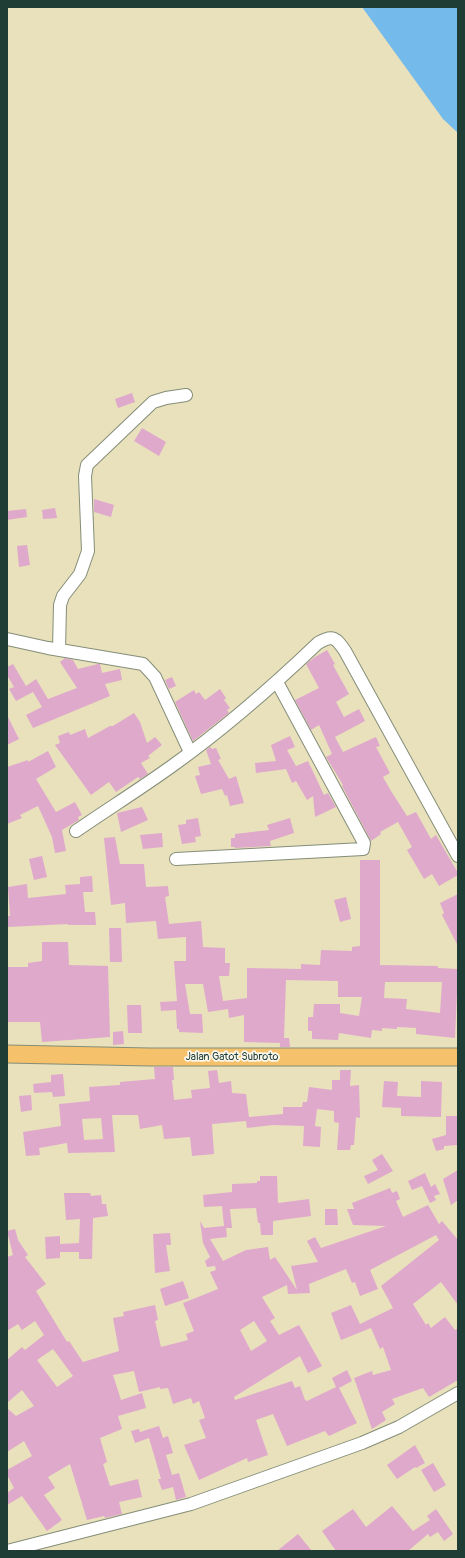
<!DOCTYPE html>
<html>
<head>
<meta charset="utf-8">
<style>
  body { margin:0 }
  #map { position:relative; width:465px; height:1558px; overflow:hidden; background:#e9e0bc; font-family:Pangolin,sans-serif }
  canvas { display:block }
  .frame { position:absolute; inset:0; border:8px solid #1f3d34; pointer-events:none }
</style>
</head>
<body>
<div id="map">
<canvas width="465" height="1558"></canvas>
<div class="frame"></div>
</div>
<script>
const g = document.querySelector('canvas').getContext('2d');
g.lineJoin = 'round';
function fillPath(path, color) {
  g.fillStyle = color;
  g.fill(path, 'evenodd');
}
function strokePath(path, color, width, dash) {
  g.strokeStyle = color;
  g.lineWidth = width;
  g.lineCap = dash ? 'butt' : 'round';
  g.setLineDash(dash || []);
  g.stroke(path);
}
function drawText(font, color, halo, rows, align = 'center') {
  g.font = font + ' Pangolin,sans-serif';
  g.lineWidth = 3.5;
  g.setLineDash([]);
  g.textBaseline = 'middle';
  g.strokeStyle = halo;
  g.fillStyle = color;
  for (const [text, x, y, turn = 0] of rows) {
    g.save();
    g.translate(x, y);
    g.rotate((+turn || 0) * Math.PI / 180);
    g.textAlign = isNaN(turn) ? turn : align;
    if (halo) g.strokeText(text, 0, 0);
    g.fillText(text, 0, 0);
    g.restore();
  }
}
fillPath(new Path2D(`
  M362,7h96v126l-15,-14z`), '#74baeb');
fillPath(new Path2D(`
  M132,393l3,9 -17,6 -3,-9z
  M142,428l24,14 -7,14 -25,-15z
  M94,499l20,6 -3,12 -17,-5z
  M55,508l2,10 -14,1 -1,-9z
  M26,509l1,8 -20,3v-9z
  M27,545l3,20 -11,2 -2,-21z
  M327,650l8,14 -2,1 16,29 -13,8 8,15 15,-8 6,12 -30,16 8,15 33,-15 4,9 -4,1 14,26 -7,4 8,14 16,25 9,-4 15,27 5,-4 22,38v2l-19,11 -7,-12 -8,5 -17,-29 5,-3 -14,-25 -18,10 1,2 -10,7 -29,-55 1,-1 -17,-28 6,-3 -13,-29 -8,5 -16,-30 24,-12 -13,-24 9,-7z
  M65,658l8,2 5,9 20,-5h2l2,9 18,-4 2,11 -17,4 5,12 -77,32 -7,-13 16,-8 -9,-15 -17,9 -7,-12 5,-2 -7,-12v-8l6,-3 13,22 10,-7 12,20 29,-11 -17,-26z
  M172,677l4,9 -7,3 -4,-9z
  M220,689l6,9 -2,2 6,8 -3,2 2,3 -36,28 -18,-39 19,-12 2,4 3,-2 6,8z
  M134,713l6,9 7,21 8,-6 7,8 -14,11 2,2 -9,5 7,11 -8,5 -2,-2 -22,15 -7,-10 -18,13 -36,-50 5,-2 -2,-7 11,-4 1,3 15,-6 3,9 22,-12h3z
  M7,715l12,24 -12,6z
  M290,736l5,11 -8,3 9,16 12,-5 16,34 4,-2 8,14 -21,10 -2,-21 -6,4 -11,-19 -4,2 -6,-14 -30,4 -1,-10 21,-2 -5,-16z
  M210,747l2,2 4,-1 5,11 -3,1 11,19 7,-3 8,27 -14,3 -3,-11 -2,1 -3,-7 -21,5 -6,-18 5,-1 -2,-8 13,-3 -5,-14z
  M48,751l8,16 -20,12 20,33 19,-10 7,13 -4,2 1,3 -17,10 4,21 -11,2 -3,-16 -14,-31 -18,9 2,3 -15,6v-57l21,-7v2z
  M142,807l6,13 -27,12 -4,-19z
  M198,818l3,18 -6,1 1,5 -14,2 -4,-19 8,-1v-4z
  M290,818l4,15 -24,8 1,5 -36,2v-1h-4v-9h4v-4l34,-4 -2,-5z
  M162,833l1,14 -20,2 -3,-14z
  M115,837l5,27h24l2,23 22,-1 1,10 -4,1 4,27 32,-3 2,26 22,1v15h5l-1,13h-10l4,25 24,-3v-30l54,1v-5l19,1 1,-15 31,1v-4l8,-1v-86h20v105l58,1v2l20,1 -3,69 -39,-4v-6l-19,-1v2l-15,-1v3l-10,-1 -1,8 -32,-5 -1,7 -26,-1v-8h-4v-14h5l1,-13h26v9l19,3 3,-19h-24v-16l-52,-1 -2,58h5l1,9h-10v-4l-36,-1v-27l-15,3 -1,-9 -20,3 -5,-28h-18l5,30h12l1,19 -24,-1v-3h-2l-1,-19 -15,1 -1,-9 17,-1 -3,-40h12v-24l-28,2 -2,-18 -30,2 -1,-20 -14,2 -7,-67zM385,982h57l-2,31 -34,-4 1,-10 -23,-1z
  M42,856l5,21 -13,3 -5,-21z
  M92,876l1,16h-10l2,20h10l1,13h-28v-1l-61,3v-11h3l-2,-29 19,-3 1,14 38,-4 -1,-9 15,-1v-7z
  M458,894v52l-16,-31 2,-2 -4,-10z
  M346,897l5,22 -11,3 -6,-22z
  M109,928h12l1,34h-12z
  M42,942h26l1,23 39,1 2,71 -68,5 -2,-20h-33v-55h21v-4l14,-2z
  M127,1005h14l1,28h-14z
  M123,1031l1,13 -11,1v-13z
  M154,1067h19l1,13h-2l2,20 18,-2 -1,-8 19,-2 -2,-17 9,-1 2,13 12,-2 1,12 14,1 3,23 34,-3v-7h19l1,-5h4l2,-15 23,3v-10h8v-10h11l-1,16 9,-1 1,33 -4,-1 -2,28h-3l-1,5h-13l2,-27 -5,-1v-11l-17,-2 -2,17 6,1 -1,20 -17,-1 1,-20 -31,-1 -26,3 -1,-7 -34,3 2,30 -22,2 -2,-19 -26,2 -2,-14 -22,4 -2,-14h-26l3,37 -47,1 -1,-10 -28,5 1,7 -14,1 -3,-24 38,-6 -2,-22 31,-3 -1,-14 31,-2v-3l35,-3zM101,1118l2,21 -19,1 -2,-21z
  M63,1074l2,22 -12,1 -1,-5 -18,1 -1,-9 18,-2v-7z
  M384,1081l14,1 -1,14 24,1v-16l21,1 -1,35 -40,-1v-8l-19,-1z
  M31,1095l1,15 -11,2 -2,-16z
  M446,1116h11l1,29 -14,1v3l-8,2 -4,-12 14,-4z
  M382,1154l11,17 -25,13 -4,-8 14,-6 -6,-10z
  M458,1170v30l-7,5 -8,-26z
  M425,1173l6,14 4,-3 5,10 -6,2 2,4 -6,3 -8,-17 -10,4 -4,-9z
  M260,1176h17l1,27 31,-4 2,17 -38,5v14h-12l-1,-12h-2l-2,-15 -26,1 2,19h-6l1,9 -17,2 13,22 23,-11 22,-3 2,13 5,-3 22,33 -6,-24 27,-4 -11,-21 8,-4 6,11 65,-22 -33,-1 -6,-16h7l-2,-6 38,-15 2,5 5,-2 3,8 -4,2 7,16 25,-12 11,19 3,-3 16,19v65l-17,-23 -28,22 13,21 2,-2 3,5 14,-11 10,13 3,-2v52l-29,17 -6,-9 -31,11 3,5 -13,8 4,8 -14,9 -18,-51 18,-7 1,4 18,-5 -8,-23 -3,2 -9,-21 -30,12 -10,-27 20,-8 9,19 33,-16 -12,-22 58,-46 -3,-5 -66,35 8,19 -18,7 -5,-14 -3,1 -6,-14 -37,15 1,9 -22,1 -1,-9 -25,12 13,21 -5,3 9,14 20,-10 23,41 -14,7 -8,-17 -66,41 1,3 57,-19 3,7 5,-2 5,14 2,1 29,-14 -4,-9 15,-8 5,11 -13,7 18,35 -28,13 -4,-5 -38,15 -14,-32 -17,6 12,35 -20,7 -1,-4 -48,22 -15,-35 22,-7 -7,-18 6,-2 -6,-17 -6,3 -2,-6 -18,6 -5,-16 -8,1v-2l-21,5 -5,-21 -21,4 8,25 21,-7 4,15 -28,8 4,13 -22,9 7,24 -4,2 7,22 28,-7 4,18 -23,5 3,12 -17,4 -1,-2 -17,4 -17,-56 -22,13 7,11 -11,7 18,25 -15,11 -25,-35 -15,9v-12l7,-5 -7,-13v-5l25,-14 -8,-15 -17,11v-44l9,8 18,-10 -12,-16 -15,13v-43l15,-13 3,3 19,-15 -9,-14 -13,9 -4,-6 -11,7v-74l6,-2 -6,-24 8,-2 3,11 10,15 -3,2 21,27 -10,7 31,51 2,-1 14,21 36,-11 -6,-33 11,-2 -1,-4 32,-7 3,15 -3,1 6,26 27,-7 -2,-6 8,-3 -11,-28 35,-14 -8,-17 6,-2 -1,-4 -8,1 -2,-6 5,-4 -7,-14 -3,-22 4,7 20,-2 -2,-20 -18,1 -1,-12 29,-3v-8l25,-1v-2h3zM254,1321l13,20 -16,10 -11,-21zM53,1349l20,27 -16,11 -20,-27z
  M64,1193h26l1,3 10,-1 1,9h4l2,12 -15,2 -1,41h-13v-7h-19v6l-14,1 -1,-22 15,-1v8l19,-1 1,-24 -14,1z
  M325,1209h12l1,16h-13z
  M170,1233l1,12h-5l4,26 -15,2 -2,-39z
  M183,1281l6,17 -24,8 -5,-17z
  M159,1426l4,12 5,-2 5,17 -7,2 6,20 7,-2 7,24 -10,3 -3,-13 -11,3 -4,-11h3l-12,-41 -14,5 -4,-12 8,-2 1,3z
  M415,1445l10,18 -9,5 -1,-1 -18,12 -10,-14z
  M433,1463l13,22 -12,7 -13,-22z
  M392,1506l21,25 17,-11 -3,-4 9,-7 17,25 -9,7 -6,-9 -8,5 -2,-3 -20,17h-72l-14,-20 31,-22 13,18z
  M298,1534l14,17h-35z`), '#dfa9cc');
const minor = new Path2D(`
  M7,639l41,9 95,16 12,13 35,75
  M59,650l1,-45 3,-9 17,-22 8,-23 -3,-75 2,-11 66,-63 13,-4 20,-3
  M76,831c32,-22 64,-42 96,-65 52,-37 100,-79 146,-123 15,-9 18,-5 27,8l113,205
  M176,859l187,-10 1,-6 -87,-161
  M7,1551l184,-47 171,-61 37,-16 59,-34`);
const highway = new Path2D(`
  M7,1054l143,3h308`);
strokePath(minor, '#848e78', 14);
strokePath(highway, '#848e78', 19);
strokePath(minor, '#fff', 12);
strokePath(highway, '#f5c16b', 17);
drawText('11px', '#1f3d34', '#fbf7ec', [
  ["Jalan Gatot Subroto",232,1057]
]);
</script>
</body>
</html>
